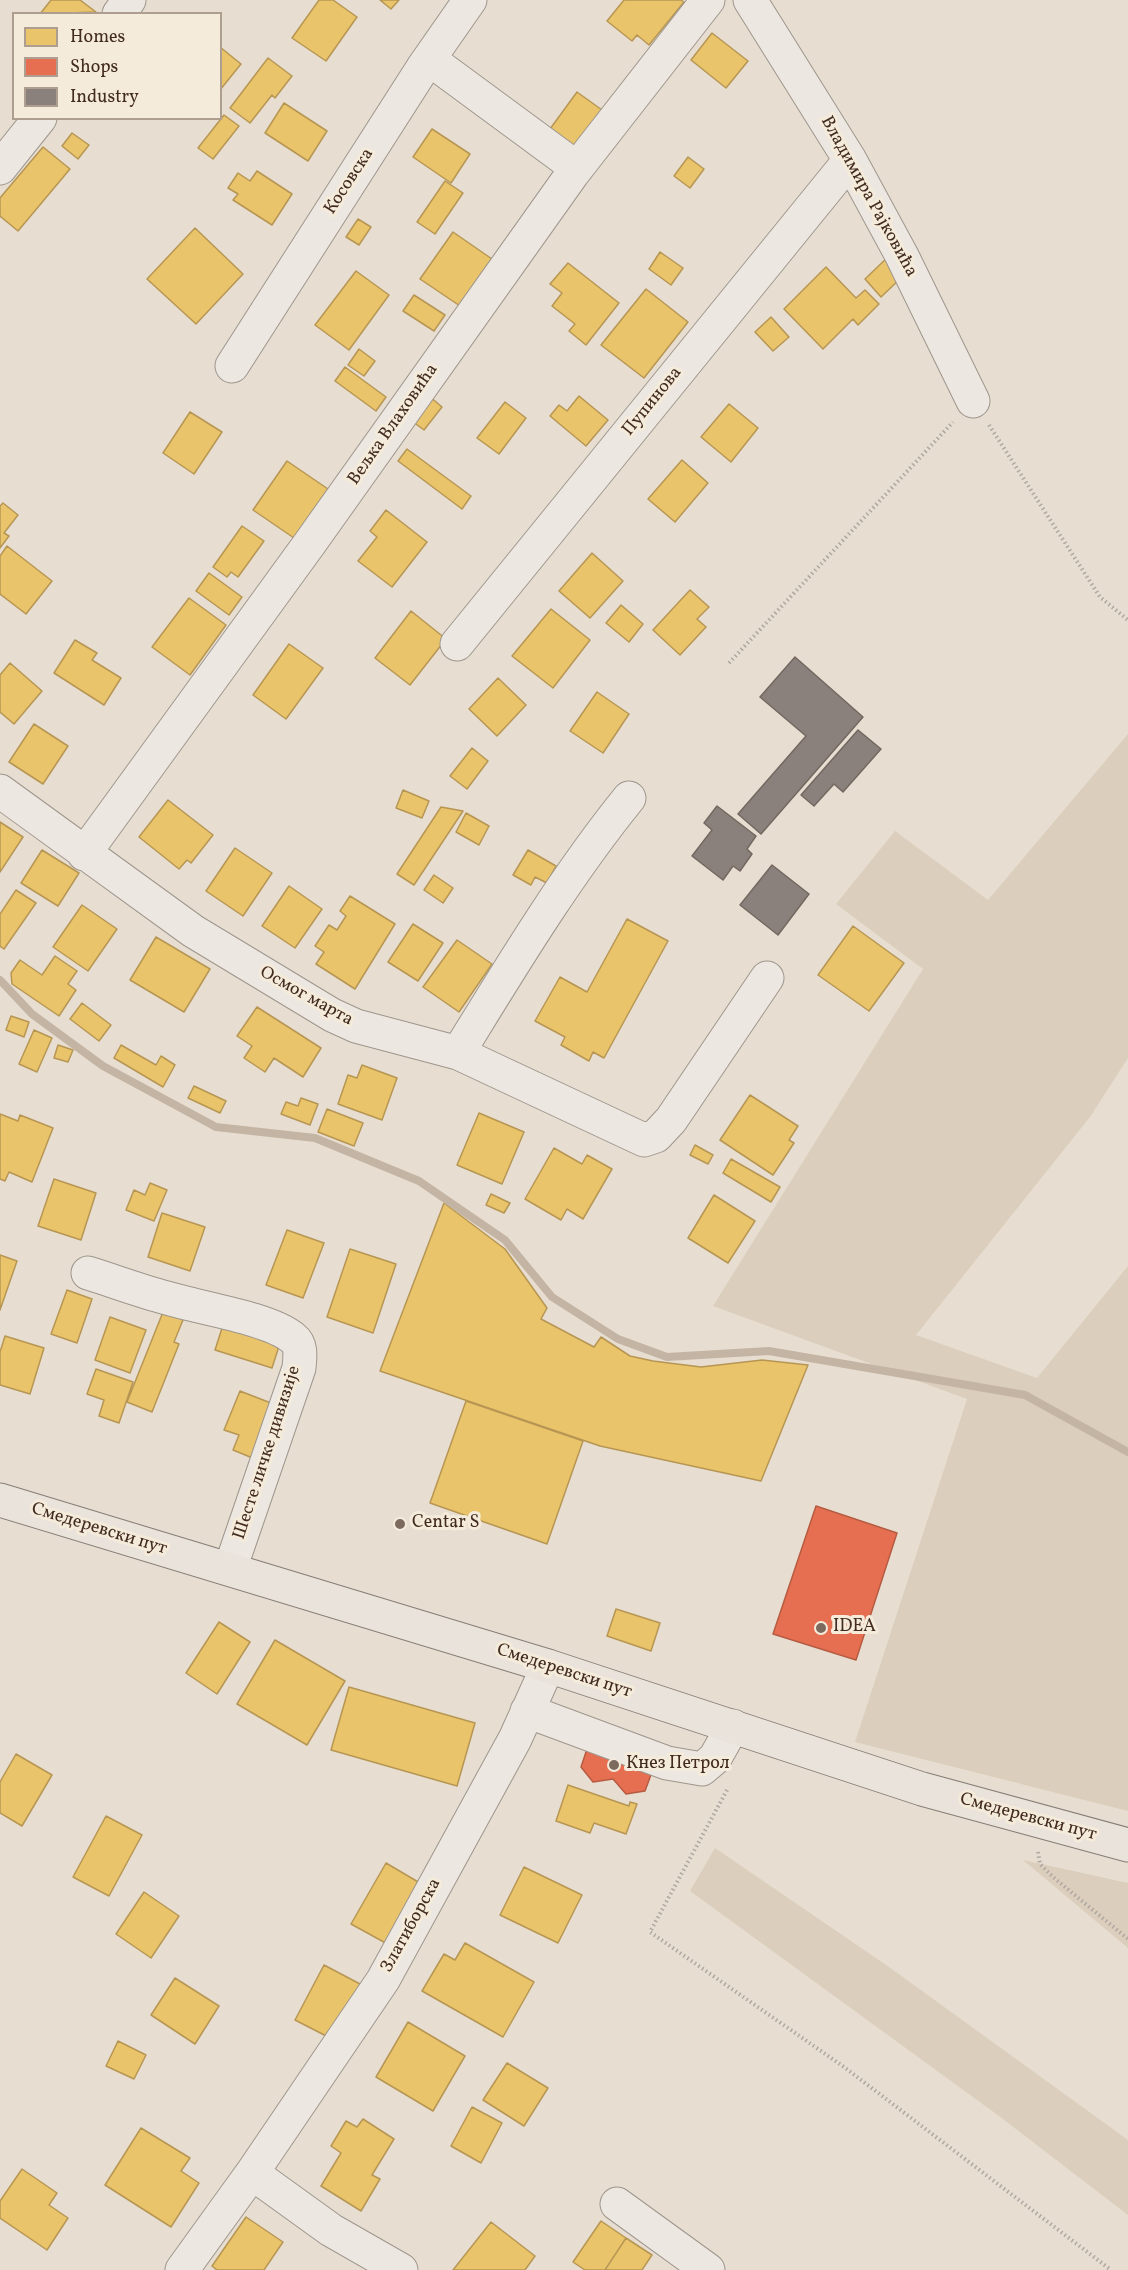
<!DOCTYPE html>
<html>
<head>
<meta charset="utf-8">
<style>
  body { margin:0 }
  #map { position:relative; width:1128px; height:2270px; overflow:hidden; background:#e7ded1; font-family:Vollkorn,serif }
  canvas { display:block }
  .legend { position:absolute; left:12px; top:12px; width:210px; height:108px; box-sizing:border-box; background:#f5ebdb; border:2px solid #ad9e90; margin:0; padding:8px 10px; list-style:none; font-size:18px; color:#422b20 }
  .legend li { display:flex; align-items:center; gap:12px; height:30px }
  .legend b { width:30px; border:2px solid #ad9e90 }
</style>
</head>
<body>
<div id="map">
<canvas width="1128" height="2270"></canvas>
<ul class="legend">
<li><b style="height:16px;background:#e9c46a"></b>Homes</li>
<li><b style="height:16px;background:#e76f51"></b>Shops</li>
<li><b style="height:16px;background:#8a817c"></b>Industry</li>
</ul>
</div>
<script>
const g = document.querySelector('canvas').getContext('2d');
g.lineJoin = 'round';
function fillPath(path, color) {
  g.fillStyle = color;
  g.fill(path, 'evenodd');
}
function strokePath(path, color, width, dash) {
  g.strokeStyle = color;
  g.lineWidth = width;
  g.lineCap = dash ? 'butt' : 'round';
  g.setLineDash(dash || []);
  g.stroke(path);
}
function drawText(font, color, halo, rows, align = 'center') {
  g.font = font + ' Vollkorn,serif';
  g.lineWidth = 6;
  g.setLineDash([]);
  g.textBaseline = 'middle';
  g.strokeStyle = halo;
  g.fillStyle = color;
  for (const [text, x, y, turn = 0] of rows) {
    g.save();
    g.translate(x, y);
    g.rotate((+turn || 0) * Math.PI / 180);
    g.textAlign = isNaN(turn) ? turn : align;
    if (halo) g.strokeText(text, 0, 0);
    g.fillText(text, 0, 0);
    g.restore();
  }
}
fillPath(new Path2D(`
  M1128,734v324l-38,59 -174,218 121,43 91,-112v545l-273,-69 112,-343 -254,-93 210,-337 -87,-65 59,-73 93,69z
  M715,1848l174,119 239,173v75l-129,-99 -309,-225z
  M1023,1860l105,23v65z`), '#dbcebc');
const homes = new Path2D(`
  M51,0h29l16,12 -56,2z
  M319,0h14l24,17 -31,44 -34,-23z
  M380,0h19l-8,9z
  M624,0h57l3,2 -35,43 -12,-10 -5,6 -25,-20z
  M712,33l36,28 -22,27 -35,-28z
  M220,47l21,17 -21,26z
  M268,58l24,18 -17,22 -3,-3 -22,28 -20,-15z
  M577,92l32,23 -27,37 -32,-23z
  M284,103l43,28 -19,30 -43,-28z
  M224,115l15,11 -26,33 -15,-11z
  M432,129l38,25 -19,29 -38,-26z
  M72,133l17,12 -11,14 -16,-13z
  M43,147l27,22 -52,62 -18,-15v-18z
  M688,157l16,12 -14,19 -16,-12z
  M257,171l35,23 -20,31 -39,-25 5,-6 -10,-6 10,-15 12,8z
  M445,181l18,12 -28,41 -18,-12z
  M358,219l13,8 -12,18 -13,-8z
  M195,228l48,46 -47,50 -49,-45z
  M453,232l39,27 -32,47 -40,-27z
  M660,252l23,16 -12,17 -22,-16z
  M890,255l11,23 -20,19 -16,-18z
  M568,263l51,40 -33,42 -17,-14 6,-7 -23,-18 10,-13 -12,-9z
  M826,267l30,31 9,-8 14,14 -21,21 -5,-6 -30,30 -39,-40z
  M356,271l33,24 -40,55 -34,-25z
  M646,289l42,33 -44,56 -43,-33z
  M414,295l31,20 -11,16 -31,-20z
  M771,317l18,20 -16,14 -18,-19z
  M359,349l16,12 -11,15 -16,-11z
  M345,367l41,30 -10,14 -41,-30z
  M428,395l14,12 -18,23 -15,-11z
  M579,396l29,24 -22,26 -36,-30 9,-11 8,6z
  M505,402l21,16 -27,36 -22,-16z
  M729,404l29,24 -27,34 -30,-25z
  M190,412l32,20 -28,42 -31,-21z
  M407,449l64,47 -9,13 -64,-48z
  M682,460l26,23 -33,39 -27,-23z
  M287,461l41,28 -34,49 -41,-28z
  M3,503l15,12 -14,18 5,3 -9,12v-42z
  M386,510l41,32 -35,45 -34,-26 19,-24 -7,-6z
  M242,526l22,15 -26,36 -7,-5 -4,5 -14,-10z
  M7,546l45,35 -26,33 -26,-20v-38z
  M592,553l31,28 -33,37 -31,-27z
  M209,573l33,24 -13,18 -33,-24z
  M690,590l19,17 -12,12 9,8 -26,28 -27,-25z
  M189,598l37,27 -36,50 -38,-28z
  M621,605l22,19 -14,18 -23,-19z
  M551,609l39,31 -37,48 -41,-32z
  M411,611l35,28 -36,46 -35,-27z
  M75,640l22,13 -5,7 29,18 -17,27 -50,-32z
  M289,644l34,24 -37,51 -33,-24z
  M10,663l32,28 -28,33 -14,-12v-37z
  M498,678l28,27 -29,31 -28,-27z
  M597,692l32,22 -26,39 -33,-22z
  M34,724l34,22 -25,38 -34,-22z
  M472,748l16,13 -21,28 -17,-13z
  M403,790l26,11 -7,17 -26,-10z
  M168,800l45,35 -22,28 -4,-3 -8,9 -40,-32z
  M441,807l22,4 -49,74 -17,-11z
  M466,813l23,13 -10,19 -23,-13z
  M0,822l23,15 -23,35z
  M235,848l37,25 -29,43 -37,-25z
  M42,850l37,23 -21,33 -37,-23z
  M528,850l28,16 -9,17 -12,-6 -4,8 -18,-10z
  M434,875l19,13 -10,15 -19,-13z
  M289,886l33,23 -27,39 -33,-22z
  M16,890l20,13 -32,46 -4,-3v-32z
  M350,896l45,28 -40,65 -39,-25 8,-12 -9,-6 14,-21 8,5 9,-14 -6,-5z
  M82,905l35,24 -29,42 -35,-24z
  M627,919l41,22 -64,117 -11,-6 -4,9 -28,-16 4,-8 -30,-16 25,-44 27,15z
  M413,924l30,19 -25,38 -30,-19z
  M853,926l51,37 -35,48 -51,-36z
  M156,937l54,32 -26,43 -54,-32z
  M457,940l35,24 -33,48 -36,-25z
  M55,956l22,15 -9,13 8,6 -17,26 -47,-32 -1,-11 9,-13 22,15z
  M82,1003l29,22 -12,16 -29,-22z
  M257,1007l64,41 -18,29 -29,-19 -9,14 -21,-14 8,-12 -15,-10z
  M11,1016l18,6 -5,15 -18,-7z
  M34,1030l18,8 -15,34 -18,-8z
  M58,1045l15,5 -5,12 -14,-4z
  M121,1045l35,20 5,-9 14,9 -12,22 -49,-29z
  M362,1065l35,13 -15,42 -44,-16 10,-29 9,3z
  M194,1086l32,15 -6,12 -32,-15z
  M750,1095l48,31 -9,14 5,3 -21,32 -53,-35z
  M301,1098l17,6 -8,21 -29,-11 5,-12 12,4z
  M327,1109l36,14 -9,23 -36,-14z
  M479,1113l45,19 -22,52 -45,-19z
  M0,1114l18,7 2,-6 33,13 -21,54 -23,-10 -4,9 -5,-2z
  M695,1145l18,10 -5,9 -18,-9z
  M554,1148l28,16 5,-9 25,14 -29,50 -16,-10 -6,11 -36,-21z
  M731,1159l49,28 -9,15 -48,-29z
  M54,1179l42,14 -15,47 -43,-14z
  M150,1183l17,7 -13,31 -28,-11 8,-20 11,5z
  M491,1194l19,9 -6,10 -18,-8z
  M714,1195l41,26 -27,42 -40,-25z
  M444,1203l61,46 42,59 -6,11 53,28 7,-10 29,19 23,5 48,6 61,-7 46,5 -47,116 -161,-35 -220,-75z
  M162,1213l43,14 -15,44 -42,-14z
  M287,1230l37,13 -21,55 -37,-13z
  M350,1249l46,15 -23,69 -46,-16z
  M0,1255l17,6 -17,49z
  M67,1290l25,9 -15,44 -26,-9z
  M165,1307l20,8 -11,27 5,2 -27,68 -25,-10z
  M110,1317l36,13 -16,43 -35,-13z
  M223,1325l57,18 -8,25 -57,-18z
  M5,1336l39,12 -14,46 -30,-9v-33z
  M96,1369l37,13 -14,41 -20,-7 5,-16 -17,-6z
  M240,1391l36,14 -21,54 -22,-9 6,-15 -15,-5z
  M466,1401l117,40 -36,103 -117,-41z
  M616,1609l44,14 -9,28 -44,-15z
  M219,1622l31,20 -33,52 -31,-21z
  M275,1640l70,41 -38,64 -70,-41z
  M349,1687l126,36 -18,63 -126,-36z
  M16,1754l36,21 -30,51 -22,-13v-31z
  M568,1785l61,21 1,-4 7,2 -11,30 -32,-11 -4,10 -34,-12z
  M106,1816l36,19 -33,61 -36,-19z
  M386,1863l39,23 -34,60 -40,-22z
  M524,1867l58,28 -24,48 -58,-28z
  M144,1892l35,24 -28,42 -35,-24z
  M465,1943l69,39 -31,55 -81,-46 22,-37 11,6z
  M324,1965l38,20 -28,55 -39,-20z
  M175,1978l44,28 -24,38 -44,-29z
  M408,2022l57,34 -32,55 -57,-34z
  M118,2041l28,14 -12,24 -28,-13z
  M507,2063l41,25 -24,38 -41,-26z
  M472,2107l30,16 -21,40 -30,-17z
  M363,2119l31,20 -22,36 8,4 -19,32 -40,-25 20,-33 -10,-7 15,-25 11,6z
  M141,2128l49,30 -9,13 18,12 -28,44 -66,-42z
  M22,2169l35,24 -8,12 19,13 -21,32 -47,-32v-17z
  M246,2217l37,25 -19,28h-47l-5,-4z
  M601,2221l25,17 -21,32h-20l-12,-8z
  M491,2222l44,34 -10,14h-72z
  M626,2238l26,17 -10,15h-37z`);
fillPath(homes, '#e9c46a');
strokePath(homes, '#b79654', 1.5);
const shops = new Path2D(`
  M816,1506l81,27 -41,127 -83,-26z
  M587,1749l65,23 -7,19 -19,3 -13,-15 -20,3 -12,-15z`);
fillPath(shops, '#e76f51');
strokePath(shops, '#b65b42', 1.5);
const industry = new Path2D(`
  M795,657l68,60 -102,117 -23,-20 68,-78 -46,-39z
  M858,730l23,19 -38,43 -9,-8 -20,22 -13,-11z
  M717,806l39,30 -9,13 5,5 -12,17 -7,-5 -10,14 -31,-24 20,-26 -8,-7z
  M772,865l37,29 -31,41 -38,-30z`);
fillPath(industry, '#8a817c');
strokePath(industry, '#746760', 1.5);
strokePath(new Path2D(`
  M0,980l32,34 71,52 113,61 99,11 104,43 86,59 47,57 66,42 49,18 102,-6 256,44 103,57`), '#c4b4a3', 8);
const minor = new Path2D(`
  M750,0l100,160 52,96 71,145
  M119,14l10,-14
  M429,59l148,109
  M0,168l40,-50
  M232,366l192,-300 46,-66
  M457,644l393,-484
  M0,791l193,140 139,84 24,11 102,27 186,87 12,-4 15,-16 96,-142
  M84,854l226,-311 263,-370 135,-173
  M458,1053c53,-86 107,-176 171,-255
  M88,1273c26,8 52,18 79,25 32,10 102,20 126,40 9,7 7,19 6,30l-69,201
  M527,1711l140,52 35,6 13,-11 18,-32
  M252,2173l79,57 70,40
  M617,2204l91,66
  M182,2270l70,-97 131,-193 132,-241 33,-73`);
const major = new Path2D(`
  M0,1500l548,166 374,123 206,56`);
strokePath(minor, '#9e968d', 35);
strokePath(major, '#867e76', 35);
strokePath(new Path2D(`
  M989,425l111,172 28,23
  M729,663l224,-241
  M727,1790l-77,142 194,135 267,203
  M1038,1852l2,12 13,13 75,62`), '#aea8a1', 4, [1.5, 3]);
strokePath(minor, '#ece7e0', 33);
strokePath(major, '#e9e3db', 33);
for (const [x, y, r, color] of [
  [400,1524,6,"#7c6a5e"],
  [821,1628,6,"#7c6a5e"],
  [614,1765,6,"#7c6a5e"]
]) {
  const dot = new Path2D();
  dot.arc(x, y, r, 0, 2 * Math.PI);
  g.fillStyle = color;
  g.fill(dot);
  strokePath(dot, '#f5ebdb', 2);
}
drawText('18px', '#422b20', '#f5ebdb', [
  ["Косовска",350,182,-57],
  ["Владимира Рајковића",868,197,61],
  ["Пупинова",653,402,-51],
  ["Вељка Влаховића",394,425,-55],
  ["Осмог марта",306,997,29],
  ["Шесте личке дивизије",268,1453,-72],
  ["Смедеревски пут",99,1530,17],
  ["Смедеревски пут",564,1672,18],
  ["Смедеревски пут",1028,1818,15],
  ["Златиборска",412,1926,-61]
]);
drawText('18px', '#422b20', '#f5ebdb', [
  ["Centar S",412,1524],
  ["IDEA",833,1628],
  ["Кнез Петрол",626,1765]
], 'left');
</script>
</body>
</html>
